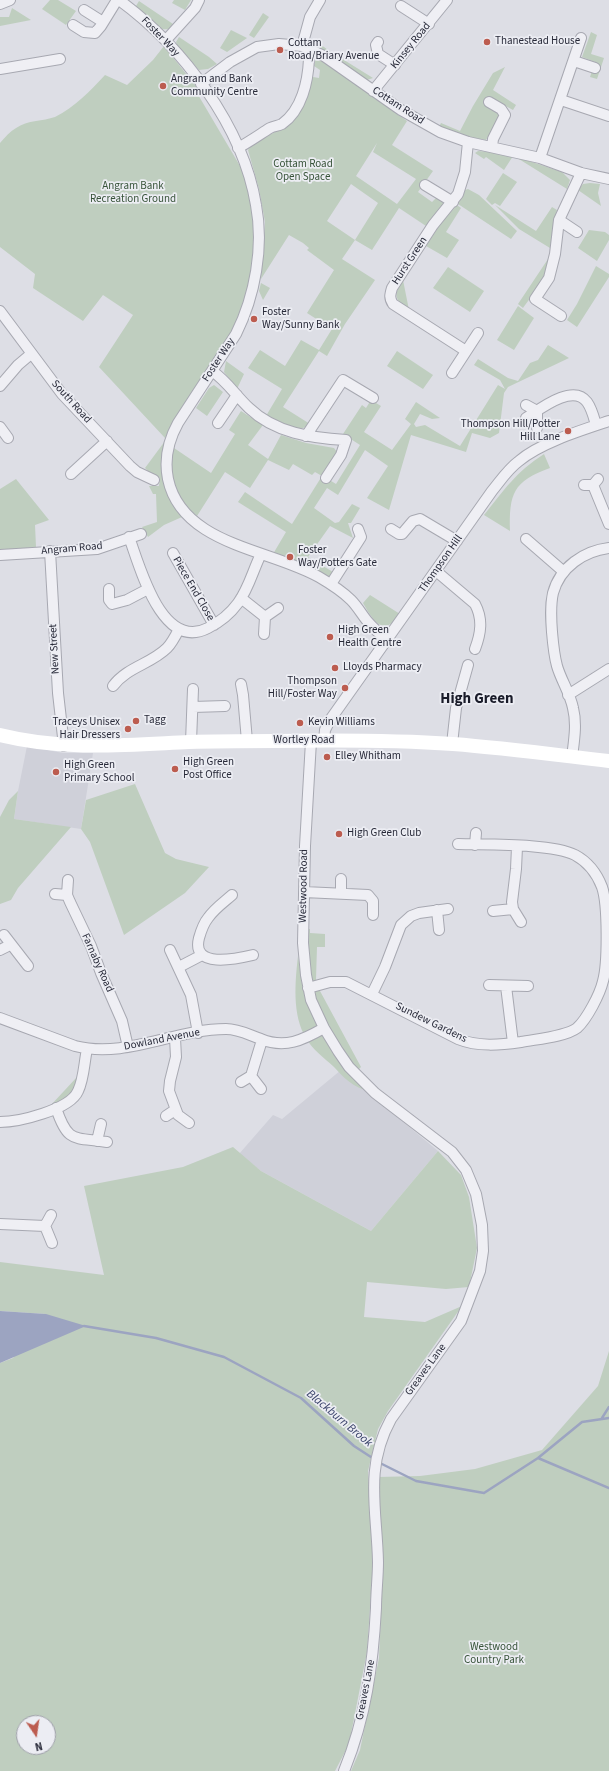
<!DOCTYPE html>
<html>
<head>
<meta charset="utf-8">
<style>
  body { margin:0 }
  #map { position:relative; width:609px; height:1771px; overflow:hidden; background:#dddee5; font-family:"Source Sans 3",sans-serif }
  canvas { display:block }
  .north { position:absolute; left:16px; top:1715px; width:40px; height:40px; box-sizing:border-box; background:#ecedf3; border:1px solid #9e9fa9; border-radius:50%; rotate:167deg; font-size:11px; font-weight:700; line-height:16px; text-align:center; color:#282a39 }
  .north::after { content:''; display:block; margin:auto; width:14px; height:18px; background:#bc5c4f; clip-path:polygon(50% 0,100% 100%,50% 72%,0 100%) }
</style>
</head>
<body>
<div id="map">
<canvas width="609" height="1771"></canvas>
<div class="north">N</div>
</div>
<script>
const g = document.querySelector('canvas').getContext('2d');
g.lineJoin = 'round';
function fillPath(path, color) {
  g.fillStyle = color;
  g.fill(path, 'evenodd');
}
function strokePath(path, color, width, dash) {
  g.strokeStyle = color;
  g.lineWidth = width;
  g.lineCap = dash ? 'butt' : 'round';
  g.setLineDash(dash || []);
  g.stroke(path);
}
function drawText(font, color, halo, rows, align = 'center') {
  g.font = font + ' "Source Sans 3",sans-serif';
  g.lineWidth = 3.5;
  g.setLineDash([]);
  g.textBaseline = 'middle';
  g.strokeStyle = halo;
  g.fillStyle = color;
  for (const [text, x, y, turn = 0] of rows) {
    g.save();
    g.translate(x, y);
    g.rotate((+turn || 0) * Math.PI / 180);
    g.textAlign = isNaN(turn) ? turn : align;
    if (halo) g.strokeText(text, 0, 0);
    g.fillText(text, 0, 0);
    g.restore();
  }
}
fillPath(new Path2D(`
  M27,746l36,7h30l-12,76 -67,-10 4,-28z
  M341,1070l97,81 -67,80 -110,-60 -22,-17 34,-39 9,4z`), '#cfd0d9');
fillPath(new Path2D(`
  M50,0h8l18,11 -10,14 -24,-16z
  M174,0h17l-6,10 -13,-7z
  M139,1l34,23 -4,5c-12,3 -25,-15 -33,-23z
  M12,8l19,12 -31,6v-9h9z
  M263,13l6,4 -15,21 -5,-3z
  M231,30l16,8 -20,14 -7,-4z
  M591,32l6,3 -6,19 13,4 -7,21 -7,-2 5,-15 -13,-5z
  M179,37l30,20 8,7 -9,5 -9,1 -22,-25 -1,-3z
  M316,41l12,9 45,28 -6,2 -22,-16 -32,-19z
  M164,46l35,44 -2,3 46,78 10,38v45l-5,34 -11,33 -14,26 -53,80 -5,11 -66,-71 34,-52 -30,-20 -20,26 -50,-33 2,-14 -35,-27v-104c11,-13 20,-20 36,-22 6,-1 13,-2 19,-4 20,-10 35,-26 50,-42l22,10 26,-25z
  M316,57c32,19 61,43 91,64l-15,24 41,26 -15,21 14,10 5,-5 8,6 -19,23 -27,-18 -27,42 -17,-10 -13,19 33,21 -30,44 -18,32 -8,-5 -36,56 27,17c-14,12 -31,-1 -44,-8l16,-27 -34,-21 12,-18 25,16 16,-26 18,10 13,-21 -25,-16 27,-43 -27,-20 2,-2 -6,-5 -14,-8 -28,44 4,-57 -6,-33 -11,-39c4,-7 19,-14 27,-18 5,-2 10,-2 14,-7l22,-46 2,-2 6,1 1,-8 -6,-4zM377,143l-4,9 43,27 -19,25 -41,-28zM351,184l27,19 -23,37 -28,-19z
  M505,67l-12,23 23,15 -3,5 -24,-13 10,18v3l-13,22 -19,-3 -28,-10 2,-4 19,8 13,-25 20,-33z
  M478,151l14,1 21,4 -9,14 -18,-13 -2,2 -9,-6z
  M514,156l48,16 8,8 -3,9z
  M503,173l14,9 -17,24 -5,-3 -3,2 -6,-6z
  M590,183l10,1 -2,9 3,13 -23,-16 5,-6z
  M468,189l11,6 38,36 -6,8 -53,-35 7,-14z
  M457,205l4,3 -15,24 13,8 -12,18 -21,-12 15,-23z
  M495,205l41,26 16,-24 5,3 -7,38 -31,-19z
  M589,230l16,2 4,3v5l-12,21 -19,-13z
  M548,259c3,13 -17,38 -25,49l-5,-4z
  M596,266l13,8v3l-32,50 -10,-7 10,-16z
  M448,267l36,24 -14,21 -37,-24z
  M403,280l6,30c-15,-11 -16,-15 -6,-30z
  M261,283l9,5 -7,12 -4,-9z
  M518,306l16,12 -20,32 -17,-10z
  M548,345l21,13 -61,29 -4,6 -5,40 -9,5 -18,-5 -6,19 -55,-17 -22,75 -22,-12 21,-32 -23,-16 -27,45 -11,-7 -13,20 21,15 4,-1 13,-18 8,4 -9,15h-3l5,15 -23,-12 -22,31 25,15 -4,5h-3l-41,-21 -12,-2 13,-22 -48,-30 7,-10 47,32 30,-48 -7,-4 -3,3 -19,-11 -4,6 -21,-10 -18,28 -25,-16 -28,44c-23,-18 -29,-40 -23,-68l37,25 24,-39 -6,-4 12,-19 22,14 -15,20 20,14 13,-24 25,8 28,5 3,4 -14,24 13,8 24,-39 -17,-11 19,-29 4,3 5,-8 10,6 -17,26 28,18 19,-26 -6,-5 11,-17 24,16 -8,1 -12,-5 -6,10 2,3 9,-2 35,21 38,-61 7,4 -5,-9 -26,-15 4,-6 30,19 10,3 12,-18 8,-3z
  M397,351l36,24 -10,14 -36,-23z
  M226,361l18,13 -7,15 -13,-17z
  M214,385l9,7 -16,24 -11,-8 13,-20z
  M165,441c-4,19 -4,43 6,60 4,6 8,11 11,16l-18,8 -16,12 -6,-10 15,-5 -1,-28h-3l-4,-8h10l1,-8 -8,-3 -7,-7z
  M544,454l6,14c-37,13 -41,26 -40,63l-26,-16c20,-25 32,-43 60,-61z
  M16,479l33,41 -14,5 1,22 -36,4v-62z
  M370,595l30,19c-16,24 -27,7 -37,-11z
  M135,784l30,69 11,6 33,8 -24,26 -61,42 -34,-93 -9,-13 5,-29z
  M18,791l-4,28 57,8 -53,61 -7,12 -11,4v-87l9,-17z
  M306,929h4v4l15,1v13h-8l-1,32 4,12 41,76 -3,3c-24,-26 -42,-61 -48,-95 -3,-15 -3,-31 -4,-46z
  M298,956c2,13 3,27 7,40 12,37 34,70 64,95 -15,-3 -25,-13 -35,-24 -10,-9 -22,-18 -28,-29 -14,-23 -11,-56 -8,-82z
  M77,1077c-2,16 -11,22 -26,28z
  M233,1147l28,24 110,60 67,-80 23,24 8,22 8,51 -8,39 -23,2 -79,-7 -3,35 61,5 37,-16 -74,105 -10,18 -10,42 5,93 -6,88 -18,92 -14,27h-335v-408l13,-5 33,-44 -46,-3v-49l104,13 -20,-89 99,-19zM24,1723h24v24h-24z
  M609,1351v420h-258l9,-21 19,-92 4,-91 -5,-90 42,-1 55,-7 67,-19 56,-64z`), '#bfcebf');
fillPath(new Path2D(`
  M0,1311l46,3 40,12 -86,37z`), '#9ca4c1');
strokePath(new Path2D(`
  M84,1326l72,12 68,19 77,41 53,48 20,13
  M602,1418l7,-11
  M538,1458l71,30
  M378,1462l38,19 68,12 54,-35 44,-36 27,-4`), '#9ca4c1', 2.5);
const street = new Path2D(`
  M119,0c63,46 124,126 137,205 8,42 -1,91 -20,129l-58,89c-10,18 -14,36 -10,56 14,66 102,70 151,98 12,7 23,14 32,23 7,7 11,15 17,22 6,7 13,13 20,19
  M0,4l10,-4
  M401,6l28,18
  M84,10l19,12
  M73,25l11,7 11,1 6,-7 16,-26
  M166,40l29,-32 4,-8
  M378,42l-2,3 2,9 17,11
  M302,46l8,-29 10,-17
  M574,61l21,7
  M0,69l60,-10
  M201,84l29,-22 27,-15 22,-3 23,2 22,10 77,54 39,22 28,10 72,16 41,15 28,6
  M373,91l74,-91
  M561,100l48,16
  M489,102l12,7 4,6 -12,24 -1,8
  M238,148c11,-6 21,-13 32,-20 4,-2 8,-2 12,-4 20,-14 26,-43 27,-65
  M540,158l41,-120
  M425,185l28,17
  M559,220l18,12
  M0,311l62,83 68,72 7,6 17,8
  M561,316l-26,-17 14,-21 6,-24 4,-34 22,-47
  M466,351l-73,-47c-4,-6 -3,-9 -1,-16l41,-63 25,-31 7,-22 3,-30
  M212,371c15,10 24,25 37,37 26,25 62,30 97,32l-5,15 -15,23
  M452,373l26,-40
  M0,386l18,-21 13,-11
  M526,405l11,6v17
  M526,418c14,-9 47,-35 61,-16 5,7 7,16 9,23
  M218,423l19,-28
  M0,427l8,11
  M306,436l37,-56 30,18
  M71,474l36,-33
  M584,485h9l5,-6
  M593,485l16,39
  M391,529l8,5h3l11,-13 7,-2 37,22
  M129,537c11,30 33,115 79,91 12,-6 22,-14 30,-25 11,-15 15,-33 23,-49
  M526,539l38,33
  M50,551l8,142 6,53
  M173,553l41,72
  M0,555l97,-6 44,-15
  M436,571l39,33c8,15 6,29 0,45
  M331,584l30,-47 -3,-8
  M109,589v11l3,4 15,-4 21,-11
  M241,598l24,19 13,-9
  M264,634l1,-17
  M241,684l2,11 4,46
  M113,686c14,-19 38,-22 54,-38 5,-5 9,-13 12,-19
  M568,695l41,-26
  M193,707l32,-1
  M311,741l-6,105 -2,97 3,32 5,25 13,28 14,23 11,16 26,26 77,59 14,18 10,24 6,31 1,26 -3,20 -19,50 -70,98c-27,49 -14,91 -13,143 0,15 -2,31 -2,46 -3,57 -10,109 -32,163
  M324,741l1,-11 5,-10 162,-229c9,-11 16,-22 27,-30 21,-18 63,-31 90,-40
  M191,742l2,-53
  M452,744l4,-36 12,-43
  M572,757c2,-16 5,-33 1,-49 -3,-15 -12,-28 -16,-42 -3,-11 -4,-22 -5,-34 -1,-13 -2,-26 1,-39 7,-26 31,-42 56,-45
  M475,845l1,-12
  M517,847l-1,22 -4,33 1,7 8,13
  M68,880l-1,15 3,7 21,44 10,27 21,48 6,26
  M304,892l64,3 5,6v14
  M341,892v-13
  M55,894l12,1
  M232,895c-8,7 -18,14 -24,23 -5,6 -7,13 -9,20 -8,31 37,21 54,17
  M437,910l2,20
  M493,911l20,-2
  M4,935l24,31
  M0,950l10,-5
  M170,950l21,45 7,38
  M179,967l23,-12
  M489,985l39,1
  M506,986l7,57
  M308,988l22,-6h16l112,57c20,8 42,6 63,3 15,-3 44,-5 56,-14 10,-9 23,-34 26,-47 5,-18 5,-77 -1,-94 -5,-13 -14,-25 -27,-32 -24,-12 -88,-10 -117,-11
  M372,994l13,-27 16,-42 10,-9 8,-3 29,-4
  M0,1018l75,28c51,13 100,-17 151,-17 13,0 23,6 35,10 24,10 42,1 63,-11
  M175,1038l1,19 -6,24 -1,10 9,24 11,8
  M251,1076l10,13
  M241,1082l10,-6 11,-36
  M56,1108c12,36 18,29 51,34
  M166,1116l9,-6
  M0,1122c18,0 70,-12 78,-31 6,-12 6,-28 9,-42
  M97,1141l4,-17
  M0,1224l45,2 7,17
  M45,1226l6,-11`);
strokePath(street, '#a7a8b1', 12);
strokePath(street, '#efeff4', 10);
strokePath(new Path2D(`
  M0,735c64,16 125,10 189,7 29,-1 58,-1 86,-1 60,-1 119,-1 178,3 52,4 104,11 156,17`), '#fff', 14);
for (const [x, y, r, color] of [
  [487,42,4,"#bc5c4f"],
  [280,50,4,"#bc5c4f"],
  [163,86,4,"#bc5c4f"],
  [254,319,4,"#bc5c4f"],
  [568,431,4,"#bc5c4f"],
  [290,557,4,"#bc5c4f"],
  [330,637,4,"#bc5c4f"],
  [335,668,4,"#bc5c4f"],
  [345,688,4,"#bc5c4f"],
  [136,721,4,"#bc5c4f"],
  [300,723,4,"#bc5c4f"],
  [128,729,4,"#bc5c4f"],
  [327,757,4,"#bc5c4f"],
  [175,769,4,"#bc5c4f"],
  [56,772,4,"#bc5c4f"],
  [339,834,4,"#bc5c4f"]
]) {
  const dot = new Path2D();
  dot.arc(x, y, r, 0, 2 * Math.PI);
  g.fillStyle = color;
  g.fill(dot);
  strokePath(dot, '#ecedf3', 1.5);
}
drawText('11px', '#282a39', '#ecedf3', [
  ["Foster Way",160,37,46],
  ["Kinsey Road",411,46,-51],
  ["Cottam Road",398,106,33],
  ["Hurst Green",410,261,-57],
  ["Foster Way",219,360,-57],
  ["South Road",71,402,48],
  ["Angram Road",72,549,-5],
  ["Thompson Hill",441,564,-55],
  ["Piece End Close",193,589,60],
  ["New Street",55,649,-93],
  ["Wortley Road",304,741],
  ["Westwood Road",304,886,-89],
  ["Farnaby Road",97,963,66],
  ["Sundew Gardens",431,1023,26],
  ["Dowland Avenue",162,1040,-11],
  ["Greaves Lane",426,1370,-54],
  ["Greaves Lane",366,1690,-79]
]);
drawText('11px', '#282a39', '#ecedf3', [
  ["Thanestead House",495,42],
  ["Cottam",288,44],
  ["Road/Briary Avenue",288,57],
  ["Angram and Bank",171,80],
  ["Community Centre",171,93],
  ["Foster",262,313],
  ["Way/Sunny Bank",262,326],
  ["Thompson Hill/Potter",560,425,"right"],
  ["Hill Lane",560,438,"right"],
  ["Foster",298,551],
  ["Way/Potters Gate",298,564],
  ["High Green",338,631],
  ["Health Centre",338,644],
  ["Lloyds Pharmacy",343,668],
  ["Thompson",337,682,"right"],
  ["Hill/Foster Way",337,695,"right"],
  ["Tagg",144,721],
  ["Traceys Unisex",120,723,"right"],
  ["Hair Dressers",120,736,"right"],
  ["Kevin Williams",308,723],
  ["Elley Whitham",335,757],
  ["High Green",183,763],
  ["Post Office",183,776],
  ["High Green",64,766],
  ["Primary School",64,779],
  ["High Green Club",347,834]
], 'left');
drawText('11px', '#375339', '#ecedf3', [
  ["Cottam Road",303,165],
  ["Open Space",303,178],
  ["Angram Bank",133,187],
  ["Recreation Ground",133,200],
  ["Westwood",494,1648],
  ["Country Park",494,1661]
]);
drawText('italic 12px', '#374068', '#ecedf3', [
  ["Blackburn Brook",339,1419,40]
]);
drawText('bold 15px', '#1a1c2a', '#ecedf3', [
  ["High Green",477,700]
]);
</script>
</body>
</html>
